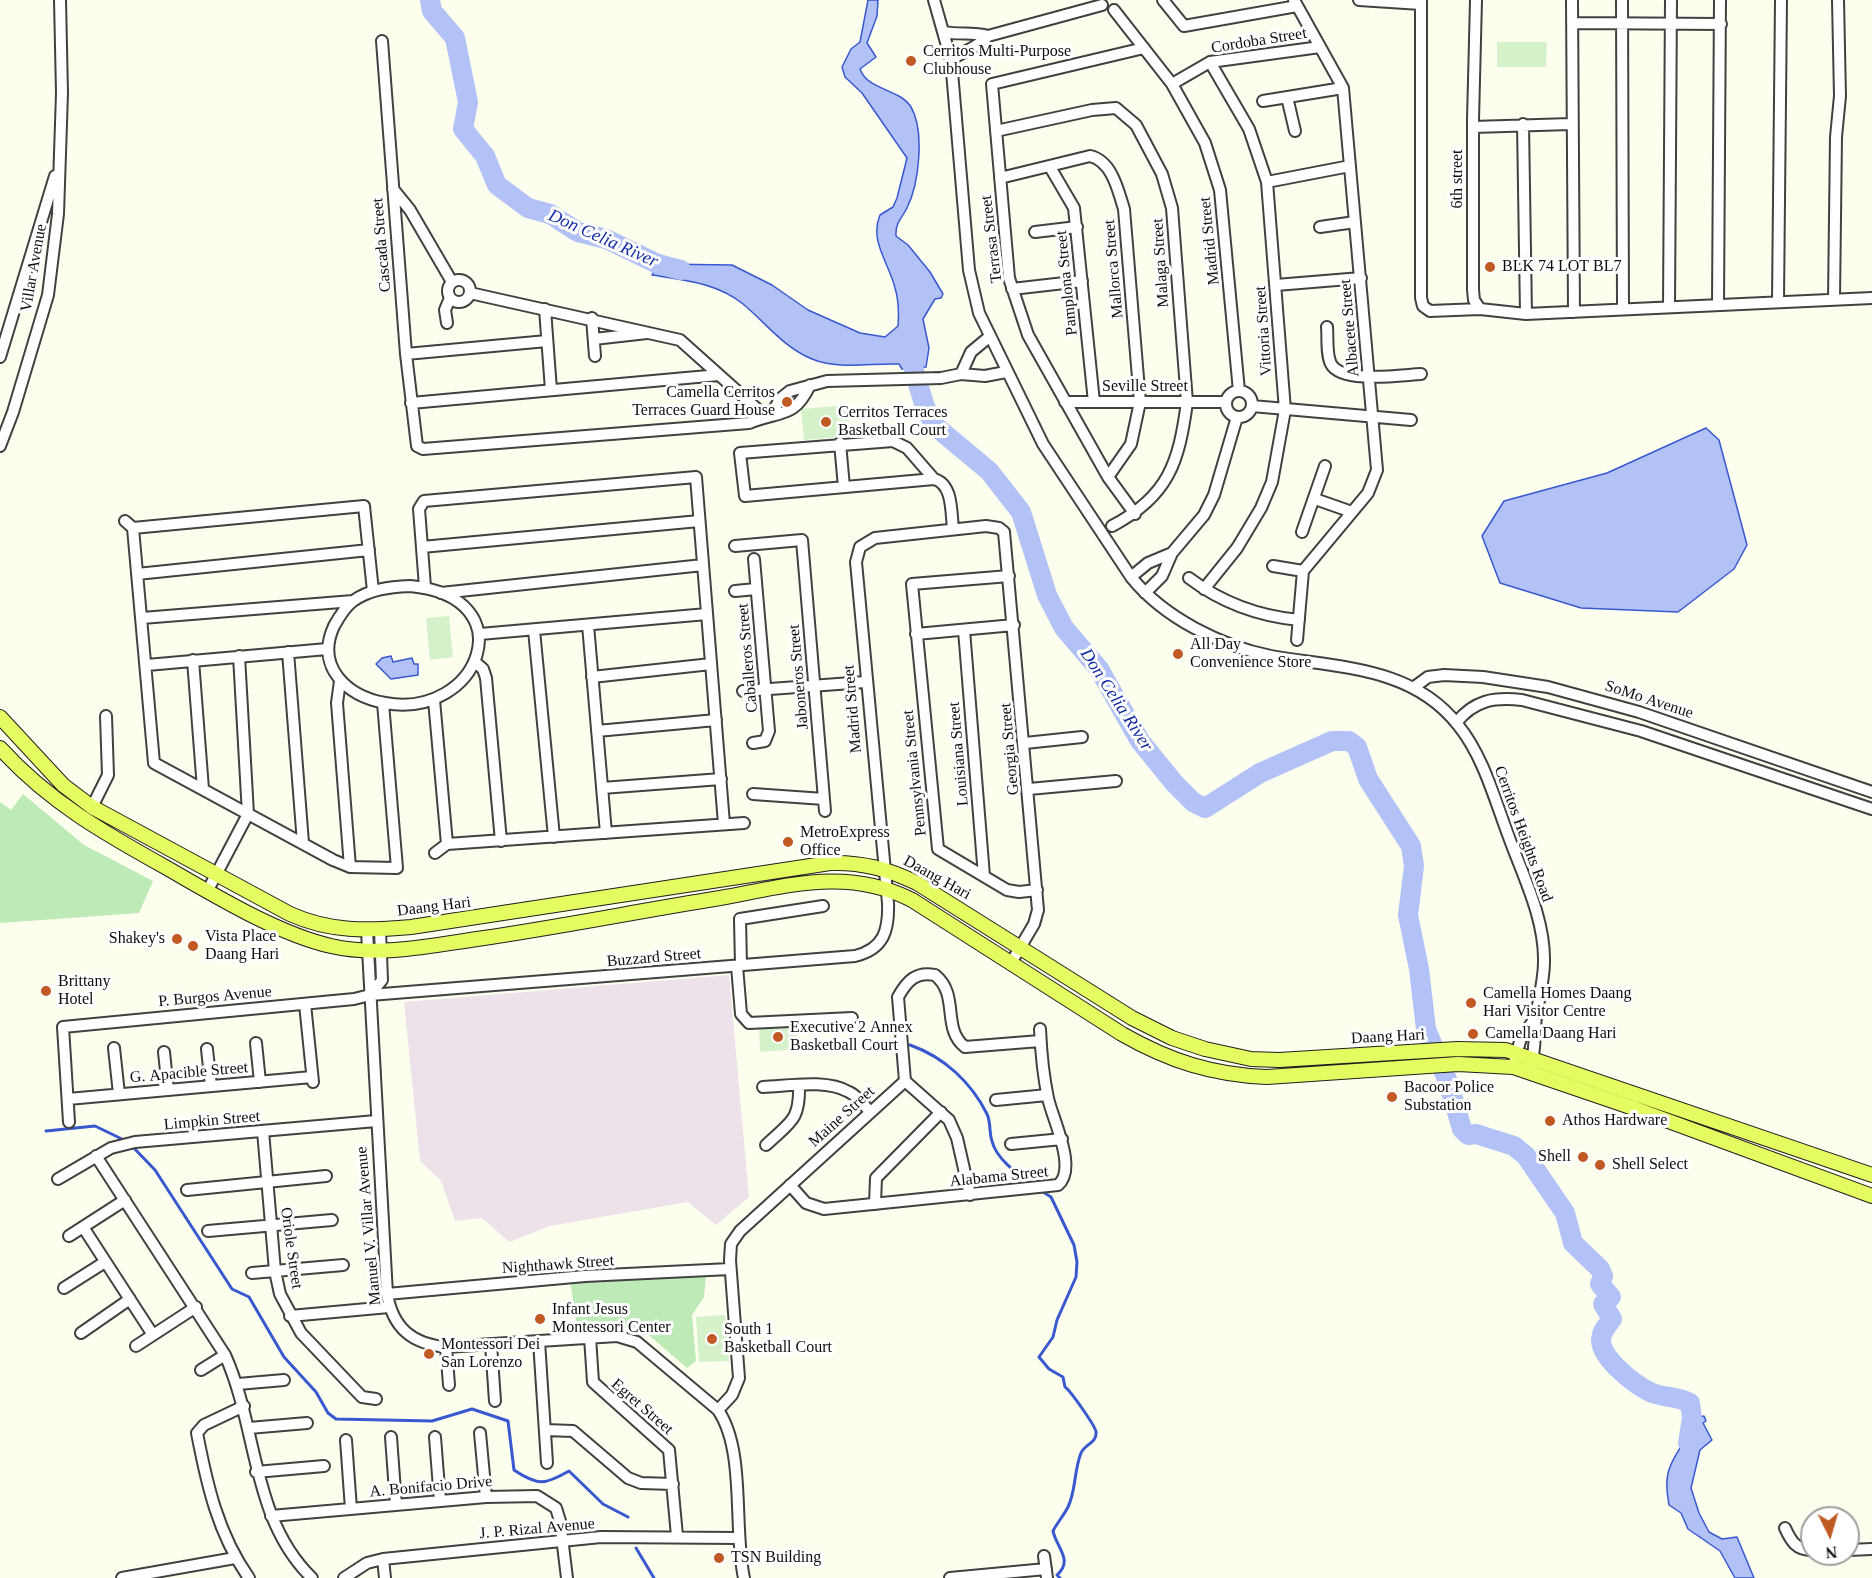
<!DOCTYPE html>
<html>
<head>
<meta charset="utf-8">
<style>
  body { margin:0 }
  #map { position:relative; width:1872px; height:1578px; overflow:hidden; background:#fcffee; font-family:"Times New Roman",serif }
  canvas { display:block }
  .north { position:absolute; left:1800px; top:1506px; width:60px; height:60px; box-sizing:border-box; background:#fff; border:2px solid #9f9f9f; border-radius:50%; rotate:175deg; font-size:16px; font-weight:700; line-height:24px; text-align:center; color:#0e0e0e }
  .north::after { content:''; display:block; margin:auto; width:21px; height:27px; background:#c15923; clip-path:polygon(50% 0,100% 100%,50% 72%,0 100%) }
</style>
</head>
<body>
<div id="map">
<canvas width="1872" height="1578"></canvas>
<div class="north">N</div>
</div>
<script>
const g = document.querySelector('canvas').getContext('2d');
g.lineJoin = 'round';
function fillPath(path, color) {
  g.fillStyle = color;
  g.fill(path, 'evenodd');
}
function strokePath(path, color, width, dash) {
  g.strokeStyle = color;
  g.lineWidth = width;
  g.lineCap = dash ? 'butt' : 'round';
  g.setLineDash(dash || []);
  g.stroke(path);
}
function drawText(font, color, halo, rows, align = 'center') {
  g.font = font + ' "Times New Roman",serif';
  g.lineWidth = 6;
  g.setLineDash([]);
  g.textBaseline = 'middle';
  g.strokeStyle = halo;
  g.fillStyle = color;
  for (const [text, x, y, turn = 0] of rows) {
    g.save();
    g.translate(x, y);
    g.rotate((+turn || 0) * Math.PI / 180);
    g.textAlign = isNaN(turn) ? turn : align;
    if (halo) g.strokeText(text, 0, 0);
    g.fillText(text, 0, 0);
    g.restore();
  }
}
fillPath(new Path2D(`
  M729,975l20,222 -33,28 -28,-23 -138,24 -41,16 -27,-24 -27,3 -14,-40 -21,-20 -16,-159z`), '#ede2ea');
fillPath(new Path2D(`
  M23,794l61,51 69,36 -14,32 -139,10v-121l11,8z
  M706,1275l-2,22 -12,18 4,46 -9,7 -44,-38 -22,-3 -44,6c-1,-18 -4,-34 -7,-52z`), '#beeab7');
fillPath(new Path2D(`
  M1497,42h50l-1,25h-49z
  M847,405l3,31 -46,4 -3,-31z
  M449,616l4,41 -23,3 -4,-42z
  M796,1024l2,25 -38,3 -1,-26z
  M725,1315l4,46 -30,1 -3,-45z`), '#d4f1c9');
const water = new Path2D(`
  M868,0h10l-1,16 -10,27 9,14 -16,12c8,22 39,19 51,38 14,24 8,77 -4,101 -5,10 -12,15 -11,28l12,9 22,27 13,22 -2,4 -6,1 -12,20 6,29 -3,19 -24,2 -3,-5c-28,-1 -61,6 -87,-5 -29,-12 -46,-36 -69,-55 -26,-21 -59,-24 -91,-29l6,-11 74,1 40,20 36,25 52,23 25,4 13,-11c1,-13 1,-25 -3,-38 -6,-25 -26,-47 -15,-73l13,-8 4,-9 10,-40 -45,-65 -17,-16 -3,-10 9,-18 9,-7z
  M1706,428l13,12 28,105 -13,24 -56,43 -97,-4 -81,-25 -18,-47 22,-35 103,-28z
  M391,656l2,6 19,-4 2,6h4v11l-27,4 -15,-15 6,-6z
  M1704,1416l2,5 -3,2 9,17 -12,10 -9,38 8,25 10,19 13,7 15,-2 17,41h-19l-15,-27 -32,-22 -7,-16 -12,-8c-2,-12 -4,-26 1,-38 6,-16 18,-26 18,-43l4,-6z`);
fillPath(water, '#b2c2f7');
strokePath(water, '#3858d0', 1.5);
strokePath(new Path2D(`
  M910,1045c34,12 61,37 77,69 4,8 2,19 5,27 4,18 26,33 40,43
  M46,1131l49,-5 31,15
  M131,1145l24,25 77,119 17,8 35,60 32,35 12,21 8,6 96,2 40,-12 36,12 6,49c24,16 31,15 55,1l34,33 25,13
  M1040,1190l11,7 23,48 3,17 -1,15 -19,43 -4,17 -14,20 10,12 14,8 2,10c5,3 31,40 31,45 1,11 -11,12 -15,21 -7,17 -5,38 -13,54 -4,8 -11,16 -15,24 3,16 21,29 4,44l3,3
  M636,1548l18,30`), '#3858d0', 3);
strokePath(new Path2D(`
  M430,0l2,11 23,27 13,64 -5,27 22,27 12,29 31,23 22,6 28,18 28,7 52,25 23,6
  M906,344l19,63 10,19 54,45 32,41 26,83 17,33 35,41 41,72 35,43 18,18 12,6 55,-35 72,-32h17l8,6 11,32 43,67 3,20 -6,49 11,54 7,60 22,53 14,47 6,6 8,-1 38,12 12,10 39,57 8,30 27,26 3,7 -3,8 11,13 -8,7 9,15c-5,7 -10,11 -11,20 -1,19 33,45 49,53 13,6 27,4 40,11l2,15 -4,25`), '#b2c2f7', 20);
const minor = new Path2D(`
  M934,0l17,60 18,210 10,43 64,131 88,133c33,41 90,69 140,79 67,12 141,10 187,69 26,32 37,76 52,115 14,38 35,80 34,122 0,18 -5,36 -8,54 -2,16 0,32 -5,49
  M1163,0l21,26 113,-20
  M1294,0l49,88 34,382 -9,23 -65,78 -6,69
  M1359,0l62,4
  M1421,0v298l2,8 7,5 50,-2
  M1476,0l-3,120v170l1,10 6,9 46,5 346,-16
  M1572,0l2,312
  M1622,0l1,309
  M1114,10l58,74 33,59 15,47 19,201
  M1572,23l149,1
  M944,32c15,3 29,0 44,4l114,-31
  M382,41l24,313 11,92 6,3 326,-26c32,-13 45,-4 61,-38
  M951,60c14,-10 25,-11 37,-24
  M1172,84l38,-22 110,-15
  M1287,97l8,34
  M1263,101l80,-13
  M1523,124l3,190
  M1473,127l98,-3
  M996,131l96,-21 24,-2 20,17 26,49 10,34 15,194c-8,60 -18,94 -75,124
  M1050,167l24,41 20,194
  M1000,178l90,-22c22,5 28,34 34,53l16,193 -9,42 -23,33
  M1267,182l83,-16
  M393,189l17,21 42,72
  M1320,227l35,-5
  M1035,232l42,-5
  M448 291a11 11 0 1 1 22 0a11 11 0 1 1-22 0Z
  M1276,285l85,-7
  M1012,289l70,-8
  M470,293l210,47 85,76
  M1834,299l2,-162 4,-41 -2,-96
  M1778,301l3,-301
  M1718,304l2,-304
  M1669,307l2,-307
  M545,309l6,81
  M592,318l3,38
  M447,323l-2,-13 5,-12
  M1327,327c1,10 -1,28 4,37 11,20 70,11 90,10
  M594,339l53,-6
  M406,354l141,-13
  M0,357l55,-181
  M961,374l10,-22 18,-15
  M1226 404a13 13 0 1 1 26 0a13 13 0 1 1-26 0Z
  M1065,402h161
  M411,403l308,-28
  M1252,406l159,14
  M772,413l8,-14 10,-8 37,-10 114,-3 20,-4 24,2 21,-4
  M840,443l4,44
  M0,446l13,-34 35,-117 10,-81 4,-121 -2,-93
  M934,479l-27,-31 -14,-7 -153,12 5,43 189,-17c19,5 17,33 19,50
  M1315,499l37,13
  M1135,514l-27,-37 -80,-142 -19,-57 -17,-194 152,-36
  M125,521l8,7 21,235 179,97 17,7 47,1 -14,-165
  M133,528l231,-22 9,85
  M1302,532l23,-66
  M735,546l67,-6 23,271
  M422,547l277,-26
  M1273,566l30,5
  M137,574l232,-24
  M1009,576l-97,8 26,265 69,41 12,2 18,-2
  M1131,577l17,-14 24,-10
  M1189,578c33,25 68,38 110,42
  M410,586c117,11 69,134 -25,117 -38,-7 -70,-36 -51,-77 5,-9 11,-19 19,-25 17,-12 37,-14 57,-15z
  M425,587l-6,-78 5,-8 272,-24 28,347
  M1204,589l33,-41 24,-40 11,-26 13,-72 -18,-228 -18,-53 -39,-67
  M735,591l21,-2
  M441,593l262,-28
  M1145,593l17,-17 10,-23 32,-38 10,-20 23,-78
  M142,618l211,-17
  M588,625l18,208
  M534,630l20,207
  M964,630l20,246
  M480,634l227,-20
  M916,634l98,-9
  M288,652l15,191
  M193,660l10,129
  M475,662l8,7 3,9 15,163
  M147,665l180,-16
  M592,677l119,-13
  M340,681l-3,22 13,164
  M1413,688l15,-11 16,-2 39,2 65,10 91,25 233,80
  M743,691l122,-9
  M434,700l13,144
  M1456,723c18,-23 38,-26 66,-23l119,31 231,78
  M597,731l119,-11
  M753,743l12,-2 4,-10 -15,-172
  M1025,743l57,-6
  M602,788l119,-9
  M1029,789l87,-8
  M753,794l71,5
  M92,807l16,-32 -2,-59
  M435,853l12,-9 297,-21
  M208,890l40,-76 -9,-158
  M367,931l20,363c6,34 25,50 59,53l171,-11 20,6 81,68c28,41 15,118 26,168
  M741,965l-1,-46 83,-13
  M737,966l4,48 8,9 103,-5
  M370,995l12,-15 -2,-50
  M305,1004l8,78
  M256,1043l4,39
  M114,1048l5,46
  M207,1049l4,37
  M164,1052l4,38
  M1515,1059l6,-21 15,-21
  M905,1081l-7,-84c9,-16 18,-26 37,-22 25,20 6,53 30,72l75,-6
  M905,1081l44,39 8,18 13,57
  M763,1087c26,-1 63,-8 86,5 9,4 15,13 21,20
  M68,1099l244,-22
  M996,1100l51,-5
  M69,1122l-6,-95 291,-28 16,-4 485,-39c29,-7 34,-26 33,-53l-32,-341 4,-15 15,-9 111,-12 13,2 5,4 34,378 -4,14 -23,39
  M263,1131l12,140 5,23 21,39 61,64 14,2
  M1011,1144l51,-5
  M766,1145c24,-23 34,-24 33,-59
  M96,1156l129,199c33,73 26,164 87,223
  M58,1179l53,-31 24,-6 241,-21
  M790,1185l16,18 18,6 234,-24c20,-16 -6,-67 -10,-87 -5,-23 -7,-47 -8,-69
  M187,1190l139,-14
  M875,1204l1,-26 65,-66
  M83,1227l70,108
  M208,1231l124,-11
  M69,1236l56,-36
  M252,1273l91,-8
  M64,1288l41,-26
  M387,1294l198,-18 145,-7
  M290,1316l99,-9
  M81,1333l49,-34
  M590,1337l3,45 76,68 8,86
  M539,1341l8,122
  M491,1344l4,57
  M136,1346l60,-39
  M446,1347l3,38
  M201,1370l24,-15
  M238,1384l46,-4
  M244,1406l-40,19 -7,8c10,52 21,101 52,145
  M718,1410l14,-15 7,-17 -9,-118 1,-16 9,-13 165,-150
  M249,1428l58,-5
  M545,1430l28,1 55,47 13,5 32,1
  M480,1433l6,64
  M391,1437l5,68
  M435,1437l5,64
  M346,1440l5,69
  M256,1472l68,-6
  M271,1516l215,-19 51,-1 19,12 4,13 7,57
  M1785,1528c6,13 11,22 27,22
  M1848,1550l24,-1
  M1044,1556l3,22
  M383,1559l2,19
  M122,1578l113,-20
  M344,1578l23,-15 16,-4 218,-22 137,1
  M950,1578l96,-9`);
const major = new Path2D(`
  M0,717l63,68 29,22 198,107c40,18 77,17 121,13l419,-64c32,-1 58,6 87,20l215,135 40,20 33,11 46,10 28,1 178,-11 49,1 366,125
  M0,748c49,54 104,85 167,120 47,27 111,66 164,78 47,11 99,0 146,-7 82,-12 162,-28 243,-41 68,-12 127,-31 192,2l210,134c47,27 91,41 145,43l191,-13 55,3 120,41 239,88`);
strokePath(minor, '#414141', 14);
strokePath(major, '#1f1f1f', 16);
strokePath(minor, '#fff', 10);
strokePath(major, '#e5fb62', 14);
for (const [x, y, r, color] of [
  [911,61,6,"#c15923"],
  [1490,267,6,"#c15923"],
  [787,402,6,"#c15923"],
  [826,422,6,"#c15923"],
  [1178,654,6,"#c15923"],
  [788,842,6,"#c15923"],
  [177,939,6,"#c15923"],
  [193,946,6,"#c15923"],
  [46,991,6,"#c15923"],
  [1471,1003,6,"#c15923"],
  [1473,1034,6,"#c15923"],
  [778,1037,6,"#c15923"],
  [1392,1097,6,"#c15923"],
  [1550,1121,6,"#c15923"],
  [1583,1157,6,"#c15923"],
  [1600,1165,6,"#c15923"],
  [540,1319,6,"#c15923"],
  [712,1339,6,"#c15923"],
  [429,1354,6,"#c15923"],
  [719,1558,6,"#c15923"]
]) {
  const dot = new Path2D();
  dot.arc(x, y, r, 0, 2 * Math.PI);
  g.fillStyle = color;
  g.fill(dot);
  strokePath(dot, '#fff', 2);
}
drawText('16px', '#0e0e0e', '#fff', [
  ["Cordoba Street",1259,41,-9],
  ["6th street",1458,179,-90],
  ["Terrasa Street",992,239,-97],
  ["Madrid Street",1210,241,-96],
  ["Cascada Street",382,245,-95],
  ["Malaga Street",1161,263,-94],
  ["Villar Avenue",34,268,-80],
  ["Mallorca Street",1114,269,-95],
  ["Pamplona Street",1067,283,-96],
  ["Albacete Street",1350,328,-95],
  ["Vittoria Street",1264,331,-94],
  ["Seville Street",1145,387],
  ["Caballeros Street",748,658,-95],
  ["Jaboneros Street",799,677,-95],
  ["SoMo Avenue",1649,700,18],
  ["Madrid Street",853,709,-95],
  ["Georgia Street",1010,749,-95],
  ["Louisiana Street",959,754,-95],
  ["Pennsylvania Street",915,773,-96],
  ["Cerritos Heights Road",1523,834,70],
  ["Daang Hari",937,878,29],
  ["Daang Hari",434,907,-7],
  ["Buzzard Street",654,958,-5],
  ["P. Burgos Avenue",215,997,-5],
  ["Daang Hari",1388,1037,-3],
  ["G. Apacible Street",189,1073,-5],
  ["Maine Street",842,1117,-42],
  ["Limpkin Street",212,1121,-5],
  ["Alabama Street",999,1177,-6],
  ["Manuel V. Villar Avenue",369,1226,-95],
  ["Oriole Street",291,1248,82],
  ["Nighthawk Street",558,1265,-4],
  ["Egret Street",642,1407,41],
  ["A. Bonifacio Drive",431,1487,-5],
  ["J. P. Rizal Avenue",537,1529,-5]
]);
drawText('16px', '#0e0e0e', '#fff', [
  ["Cerritos Multi-Purpose",923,52],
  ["Clubhouse",923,70],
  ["BLK 74 LOT BL7",1502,267],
  ["Camella Cerritos",775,393,"right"],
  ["Terraces Guard House",775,411,"right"],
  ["Cerritos Terraces",838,413],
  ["Basketball Court",838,431],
  ["All Day",1190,645],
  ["Convenience Store",1190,663],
  ["MetroExpress",800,833],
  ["Office",800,851],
  ["Vista Place",205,937],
  ["Daang Hari",205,955],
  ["Shakey's",165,939,"right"],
  ["Brittany",58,982],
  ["Hotel",58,1000],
  ["Camella Homes Daang",1483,994],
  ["Hari Visitor Centre",1483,1012],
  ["Executive 2 Annex",790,1028],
  ["Basketball Court",790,1046],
  ["Camella Daang Hari",1485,1034],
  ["Bacoor Police",1404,1088],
  ["Substation",1404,1106],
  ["Athos Hardware",1562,1121],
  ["Shell",1571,1157,"right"],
  ["Shell Select",1612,1165],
  ["Infant Jesus",552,1310],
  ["Montessori Center",552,1328],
  ["South 1",724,1330],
  ["Basketball Court",724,1348],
  ["Montessori Dei",441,1345],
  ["San Lorenzo",441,1363],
  ["TSN Building",731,1558]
], 'left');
drawText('italic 18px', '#142da2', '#fff', [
  ["Don Celia River",603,239,24],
  ["Don Celia River",1116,700,57]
]);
</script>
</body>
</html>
